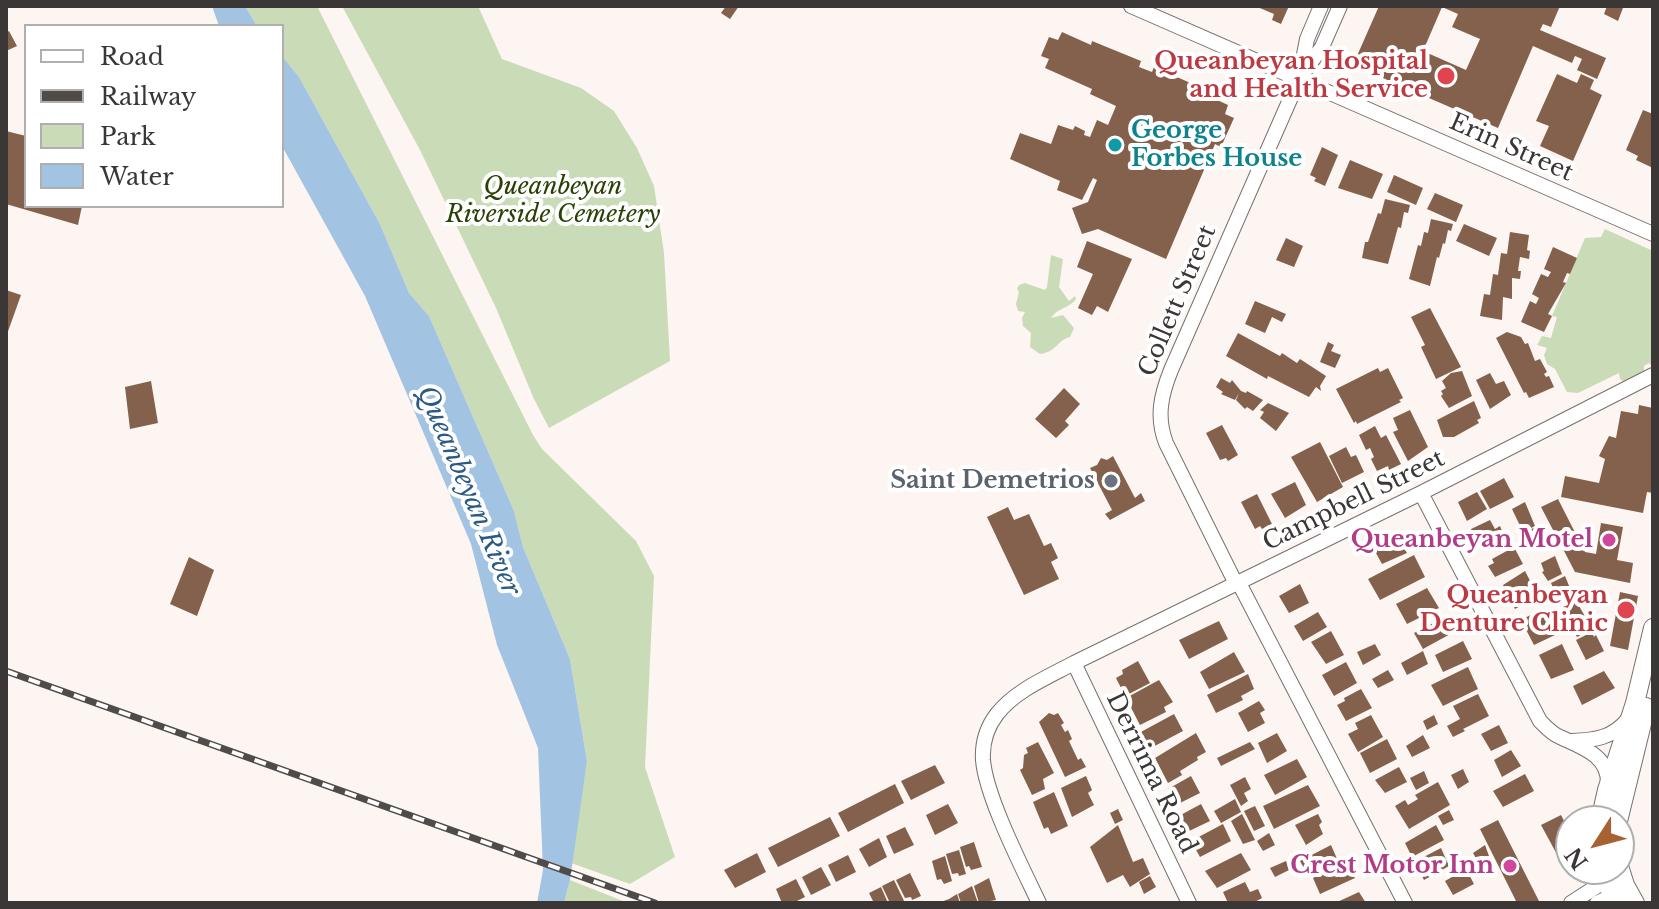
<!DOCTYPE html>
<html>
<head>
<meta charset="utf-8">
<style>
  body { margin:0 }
  #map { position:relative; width:1659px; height:909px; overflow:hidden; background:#fdf5f1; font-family:"Libre Baskerville",serif }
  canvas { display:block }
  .frame { position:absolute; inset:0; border:8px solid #3a3736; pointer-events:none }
  .legend { position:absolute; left:24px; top:24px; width:260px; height:184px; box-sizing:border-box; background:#fff; border:2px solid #b0afaf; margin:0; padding:10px 14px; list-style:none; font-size:24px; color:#3a3736 }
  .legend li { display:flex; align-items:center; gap:16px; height:40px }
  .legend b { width:40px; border:2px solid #b0afaf }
  .north { position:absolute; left:1555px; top:805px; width:80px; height:80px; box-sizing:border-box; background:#fff; border:2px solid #b0afaf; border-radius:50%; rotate:234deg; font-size:22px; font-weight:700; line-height:32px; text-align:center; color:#3a3736 }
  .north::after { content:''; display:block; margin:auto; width:28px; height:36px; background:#a66233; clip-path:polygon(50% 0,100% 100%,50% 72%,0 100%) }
</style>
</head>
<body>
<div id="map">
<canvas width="1659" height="909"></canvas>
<div class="frame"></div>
<ul class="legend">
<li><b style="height:10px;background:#fff"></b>Road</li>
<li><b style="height:10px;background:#4e4b49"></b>Railway</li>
<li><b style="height:22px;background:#cadbb8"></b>Park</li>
<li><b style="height:22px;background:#a2c3e2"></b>Water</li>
</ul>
<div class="north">N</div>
</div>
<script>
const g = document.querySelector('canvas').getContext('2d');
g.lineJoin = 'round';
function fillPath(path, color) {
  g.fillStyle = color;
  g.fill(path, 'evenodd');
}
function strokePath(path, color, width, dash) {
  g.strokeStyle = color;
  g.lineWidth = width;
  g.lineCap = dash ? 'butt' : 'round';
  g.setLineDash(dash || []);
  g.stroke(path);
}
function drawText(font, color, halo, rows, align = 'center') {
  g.font = font + ' "Libre Baskerville",serif';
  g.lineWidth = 8;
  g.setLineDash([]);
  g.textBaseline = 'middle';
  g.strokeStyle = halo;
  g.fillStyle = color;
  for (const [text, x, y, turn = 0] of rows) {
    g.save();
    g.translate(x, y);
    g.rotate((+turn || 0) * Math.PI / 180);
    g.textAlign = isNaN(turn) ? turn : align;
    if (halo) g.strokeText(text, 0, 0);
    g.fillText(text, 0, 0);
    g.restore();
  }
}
fillPath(new Path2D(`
  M245,6h72l216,429 9,14 94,92 18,35 -9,191 30,90 -45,27 -59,-21 16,-102 -17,-102 -47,-112 -9,-36 -85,-195 -20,-23 -29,-69 -81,-147 -17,-21v-30h-25z
  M342,6h136l24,53 79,29 33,23 23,37 17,38 10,67 6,108 -121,67 -15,-29 -38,-91 -76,-158z
  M1605,229l48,22v116l-4,-4 -5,3v11l-17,7 -7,-5 -1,-6 -41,20 -11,-1 -12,-23 -8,-5 -3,-9 3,-7 -10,-3 5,-9 9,2 6,-21 -5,-1 33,-78 16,-1z
  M1051,255l12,4 -4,28 10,14 6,-5 1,3c-6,9 -19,9 -25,19l12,-3 11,13 -4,9c-13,3 -13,15 -30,17l-10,-7 1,-14 -8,-7 -1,-8 3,-6 -7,-1 -2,-7 3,-12 -2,-3 2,-4 6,-2 20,7 2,-3z
  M570,880l58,23h-64z`), '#cadbb8');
fillPath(new Path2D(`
  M212,6h33l12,20h-38z
  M282,56l17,21 81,147 29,69 20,23 85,195 9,36 47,112 17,102 -17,119 -6,23h-27l6,-33 -5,-122 -41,-103 -26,-101 -106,-248 -83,-150z`), '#a2c3e2');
fillPath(new Path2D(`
  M726,6h13l-9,13 -9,-6z
  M1255,6h34l-8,18 -9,-4 2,-6z
  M1379,6h181l-9,21 -8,-3 -3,6 66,28 -9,21 -20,-9 5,-11 -7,-3 -3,7 -39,-17 -35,82 -145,-63zM1442,7l16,7 -6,13 28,12 -14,31 -43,-19z
  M1607,6l16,2 -5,13 -14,-7z
  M9,31l8,15 -11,5v-18z
  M1062,32l29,13 1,-4 49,20 -2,6 13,5 2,-5 48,21 -2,4 28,13 -3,9 9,4 -13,29 -6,-3 -49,115 -68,-30 -16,5 -10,-26 16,-6 9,-22 -4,-2 -11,22 -25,-10 3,-9 -50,-22 10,-26 31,11 7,-19 15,5 2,-4 10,5 -1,4 6,2 7,-17 11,5 8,-19 -26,-12 2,-5 -47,-21 4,-9 -8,-3 8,-19 9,3z
  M1557,74l20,9 4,-9 13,6 -4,9 12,6 -29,66 -33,-15 9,-20 -13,-5z
  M1643,110l10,4v54l-17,-8 2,-4 -12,-6z
  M6,131l20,5v70h56l-4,19 -72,-21z
  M1322,147l16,8 -13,31 -11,-5 2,-3 -6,-3z
  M1350,160l33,14 -11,25 -34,-11z
  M1394,175l29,13 -7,17 -29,-13z
  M1435,193l28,12 -7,17 -29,-13z
  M1385,199l25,6 -2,8 -4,-1 -3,16 -3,-1 -10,37 -26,-6 3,-16h3l10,-29 3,1z
  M1431,219l22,5 -2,7 -3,-1 -3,14 -2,-1 -4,15 -2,-1 -7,29 -21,-7 9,-34 3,1 3,-14 4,1z
  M1464,224l33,14 -8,18 -33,-15z
  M1510,232l19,3 -2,15 3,1 -1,8 -9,-2 -2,14h3l-1,8 -8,-1v21l-9,-2 -1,23 -22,-4 4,-22 6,1 3,-21 5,1 3,-22 6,1z
  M1286,238l17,8 -9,21 -18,-7z
  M1087,241l45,18 -24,53 -11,-6 -5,9 -14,-7 15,-34 -16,-7z
  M1553,247l24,11 -7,16 -3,-1 -4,9 3,1 -18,31 4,2 -8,16 -23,-10 9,-21 6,3 3,-6 -7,-4 9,-20 7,3 3,-5 -7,-3z
  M6,290l15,5 -15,42z
  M1255,301l31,13 -4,8 -10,-5 -7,16 -20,-9z
  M1430,308l31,59 -25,12 -15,-32 4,-2 -14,-28z
  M1507,332l14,5 4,7 3,-1 7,18 5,-2 7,13 -3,2 2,3 3,-1 5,11 -25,11 -3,-6 -2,1 -28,-55z
  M1238,333l42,23 2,-3 15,10 3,-4 26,17 -6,10 1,5 -5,-4 -7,10 -41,-21 -1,3 -41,-23z
  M1328,342l6,3 -3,6 10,4 -6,13 -15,-6z
  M1378,368l2,4 8,-4 15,30 -4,2 2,2 -44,22 -1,-3 -2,2 -18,-34z
  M1462,371l10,25 -23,12 -8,-12 2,-2 -2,-3 5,-3 -4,-7 9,-8z
  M1490,373l6,11 8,-3 7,14 -21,14 -14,-29z
  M1221,378l9,5 2,-3 9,11 5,2 1,-2 16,9 -10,11 -6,-4 -2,2 -9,-9 3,-7 -4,7 -14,-6 2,-2 -7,-5z
  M151,381l7,42 -28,6 -5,-42z
  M1064,388l16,16 -15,17 4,4 -13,13 -21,-19z
  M1474,401l7,17 -4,2 2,3 -25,14h-11l-6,-17z
  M1268,403l21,10 -13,18 -16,-13 4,-6 -4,-2z
  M1639,405l14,3v85l-6,-1 -4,21 -82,-16 4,-21 34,7 6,-24 -6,-3 10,-20 7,2 5,-27 17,3z
  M1410,410l18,37 -20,14 -15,-29 5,-2 -5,-12z
  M1222,425l16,30 -10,6 -2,-3 -6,2 -14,-27z
  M1375,426l6,12 5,-3 15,29 -12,6 -1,-4 -11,5 -6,-12 3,-2 -4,-9 -4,2 -7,-15z
  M1320,442l23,45 -26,15 -26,-45z
  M1346,447l5,10 5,-2 8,17 -22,11 -13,-27z
  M1113,456l22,42 6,-5 4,8 -35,19 -5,-6 7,-4 -22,-42 7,-3 4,-7 6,2z
  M1504,478l10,19 -24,12 -10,-18z
  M1295,482l11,23 -21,13 -14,-24z
  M1477,492l10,17 -20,12 -9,-19z
  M1257,494l15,30 -10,5 -2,-3 -5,3 -14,-27z
  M1558,499l27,53 11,2 5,-31 22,4 -6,33 16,3 -3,20 -55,-11 -34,-65z
  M1525,502l10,24 -12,6 -11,-23z
  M1008,507l6,13 15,-6 15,32 7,-3 7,15 -7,4 8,17 -35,16 -37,-78z
  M1490,520l5,9 5,-3 4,10 -24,11 -9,-18z
  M1539,525l7,12 -16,9 -6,-13z
  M1395,532l12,21 -25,11 -11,-20z
  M1514,547l9,17 -28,13 -7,-11 6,-3 -2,-4z
  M1414,555l11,22 -45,23 -12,-21z
  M1555,556l7,18 -14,7 -6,-9 2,-1 -3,-8z
  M189,557l25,13 -17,46 -27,-12z
  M1525,571l13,25 -23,13 -12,-24z
  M1565,576l7,17 -14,7 -7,-17z
  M1300,584l9,19 -20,10 -10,-17z
  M1427,588l12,20 -32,16 -11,-20z
  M1620,592l18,4 -10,54 -18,-4z
  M1575,599l15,26v5l-13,7 -5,-9 2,-1 -3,-6 -10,-14z
  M1544,608l11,27 -21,10 -13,-25z
  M1318,612l9,15 -24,14 -9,-15z
  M1445,617l9,15 -31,17 -9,-16z
  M1219,621l9,18 -39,20 -10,-19z
  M1331,631l13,24 -18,9 -15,-22z
  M1592,632l2,5 2,-2 8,16 -18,9 -10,-20z
  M1463,641l9,18 -29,13 -8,-17z
  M1375,644l6,11 -18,10 -6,-13z
  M1562,644l12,26 -23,9 -12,-24z
  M1423,651l5,13 -21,11 -6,-12z
  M1234,652l11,20 -36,17 -9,-17z
  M1138,661l12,22 -25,13 -9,-18 7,-4 -1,-4z
  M1346,662l11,21 -23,13 -12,-21z
  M1468,667l10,22 -35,17 -12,-21z
  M1388,670l6,10 -16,8 -6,-9z
  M1604,671l11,17 -33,17 -9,-19z
  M1248,674l6,15 -13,7 2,4 -27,13 -9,-18z
  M1159,680l14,22 -9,5 2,5 -26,13 -14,-27z
  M1361,689l11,19 -26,13 -9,-16 8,-4 -1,-3z
  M1478,694l11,22 -26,13 2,2 -12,6 -6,-11 13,-7 -7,-13z
  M1259,701l6,9 -5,3 5,10 -17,9 -10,-19z
  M1049,713l5,2 4,-2 6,10 -3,2 4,7 3,-2 4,9 -3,2 9,19 3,-2 5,9 -21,10 -26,-55z
  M1174,714l9,17 -34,18 -10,-16z
  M1371,715l12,22 -25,15 -10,-18 10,-5 -3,-6z
  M1434,715l4,9 -11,6 -4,-9z
  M1499,725l9,18 -17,8 -10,-17z
  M1196,733l10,19 -9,5 1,3 -18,11 2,4 -14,8 -13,-25z
  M1277,733l10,18 -20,12 -9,-20z
  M1423,735l7,13 -18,9 -6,-11z
  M1387,739l10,20 -27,14 -10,-20z
  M1038,742l16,31 -11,6 2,10 -13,6 -12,-25 3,-2 1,-13 4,-2 -2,-5z
  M1250,742l5,7 -34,17 -4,-8z
  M1511,750l10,16 -19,11 -8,-17z
  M1297,759l10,18 -32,18 -11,-20z
  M935,765l10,18 -34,17 -10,-19z
  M1399,767l8,15 -22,11 -10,-13z
  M1463,769l6,13 -11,7 -7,-14z
  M1424,771l5,12 -13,7 -6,-12z
  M1525,774l9,17 -31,16 -10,-16z
  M1086,776l6,14 -4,3 6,12 -22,12 -11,-29z
  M1191,776l9,17 -24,12 -8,-16z
  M1245,777l6,12 -7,4 4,8 -7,5 -11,-21z
  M1438,782l12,23 -41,24 -14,-23 10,-6 3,5 10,-6 -3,-4z
  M895,784l9,19 -56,29 -10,-19z
  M1308,785l12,21 -46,23 -11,-23z
  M1054,792l14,34 -17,8 -3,-7 -4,2 -11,-27z
  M1235,799l6,13 -20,11 -7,-12z
  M948,804l10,19 -23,12 -9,-20z
  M1201,804l9,17 -25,12 -8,-16z
  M1255,806l10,20 -11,5 -10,-20z
  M1118,809l5,11 -8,4 -5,-11z
  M1449,810l5,10 -11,5 -5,-9z
  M1242,814l13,26 -12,4 -12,-23z
  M1318,814l4,8 -3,3 4,9 -17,11 -11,-20z
  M1561,815l10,19v38l-11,-12 -19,-35z
  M830,817l10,19 -62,31 -10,-19z
  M1498,820l42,83h-23l-37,-74z
  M1223,824l8,17 -31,16 -9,-16z
  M1118,825l15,37 10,-4 7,16 -20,13 -7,-12 -16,8 -17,-36z
  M1436,825l8,15 -32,17 -7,-14z
  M905,827l9,18 -20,9 -8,-18z
  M1269,833l6,12 -12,6 -6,-10z
  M879,838l8,19 -18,10 -10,-18z
  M974,842l8,25 -11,3 -2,-4 -3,1 -6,-20z
  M1331,845l7,16 -29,16 -9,-16z
  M1485,845l4,11 -11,6 -5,-9z
  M1441,848l8,18 -25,14 -10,-18z
  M959,850l7,24 -7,2 -1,-3 -6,1 -6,-20z
  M757,853l9,19 -31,16 -11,-18z
  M1241,853l10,17 -34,18 -12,-17z
  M848,855l8,17 -20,10 -8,-17z
  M945,856l7,25 -8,3 -3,-5 -4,1 -5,-19z
  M1286,861l3,9 -14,7 -5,-9z
  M1346,861l9,17 -35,16 -7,-16z
  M821,867l10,18 -20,10 -9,-18z
  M1466,869l8,15 -21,11 -8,-14z
  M910,873l11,23 -9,4 -1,-3 -6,1 -9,-18z
  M1150,876l6,11 -12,7 -5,-12z
  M989,878l7,22 -17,3 -5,-17z
  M796,879l9,18 -12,6h-11l-6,-14z
  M894,880l11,23h-15l-8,-17z
  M1245,882l5,10 8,-3 4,9 -9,5h-25l-5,-11z
  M972,886l6,17h-17l-3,-9z
  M881,887l7,16h-14l-5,-10z
  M1359,892l7,11h-31z
  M957,894l3,9h-22l11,-4z`), '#84614c');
const minor = new Path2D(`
  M1131,6l522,228
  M1300,75l7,-36 14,-33
  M1421,493l119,228c6,6 12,13 20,16 21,10 49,18 48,47
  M1239,583l166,320
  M1236,584l-70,-141c-10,-26 -5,-48 5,-73l128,-291 23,-32 18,-41
  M1074,663l115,240
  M1572,741c23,-1 41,-3 56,-22
  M1039,903c-17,-36 -53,-106 -56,-143 -1,-17 4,-33 14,-46 19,-24 51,-37 77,-51l347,-170 232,-118
  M1571,903l34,-22
  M1597,903l14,-7`);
const major = new Path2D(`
  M1600,821l7,-31 28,-87 18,-75
  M1618,821l28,-114
  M1619,866l6,19 10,18
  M1602,869l13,34`);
strokePath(minor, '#77706d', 16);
strokePath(major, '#77706d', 20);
strokePath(minor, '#fff', 14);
strokePath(major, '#fff', 18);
const rail = new Path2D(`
  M6,671l649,232`);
strokePath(rail, '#4e4b49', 7);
strokePath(rail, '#fff', 4, [12]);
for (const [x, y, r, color] of [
  [1446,76,10,"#e0444e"],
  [1115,145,8,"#0f9aa8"],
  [1111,481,8,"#6b7280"],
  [1609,540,8,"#d1479c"],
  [1626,610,10,"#e0444e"],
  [1510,866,8,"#d1479c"]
]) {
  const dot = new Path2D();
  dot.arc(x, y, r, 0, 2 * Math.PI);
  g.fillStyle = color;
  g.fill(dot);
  strokePath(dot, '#fff', 3);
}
drawText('bold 24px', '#be3a42', '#fff', [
  ["Queanbeyan Hospital",1428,62],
  ["and Health Service",1428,90],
  ["Queanbeyan",1608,596],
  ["Denture Clinic",1608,624]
], 'right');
drawText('bold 24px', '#0d838f', '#fff', [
  ["George",1131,131],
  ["Forbes House",1131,159]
], 'left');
drawText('24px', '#3a3736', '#fff', [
  ["Erin Street",1511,148,24],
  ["Collett Street",1178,301,-67],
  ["Campbell Street",1354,501,-26],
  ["Derrima Road",1151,773,64]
]);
drawText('italic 24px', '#2a4105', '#fff', [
  ["Queanbeyan",553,187],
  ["Riverside Cemetery",553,215]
]);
drawText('bold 24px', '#5b616d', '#fff', [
  ["Saint Demetrios",1095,481]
], 'right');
drawText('bold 24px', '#b23c85', '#fff', [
  ["Queanbeyan Motel",1593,540],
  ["Crest Motor Inn",1494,866]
], 'right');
drawText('italic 26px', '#2b5b85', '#fff', [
  ["Queanbeyan River",468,491,67]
]);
</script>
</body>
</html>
